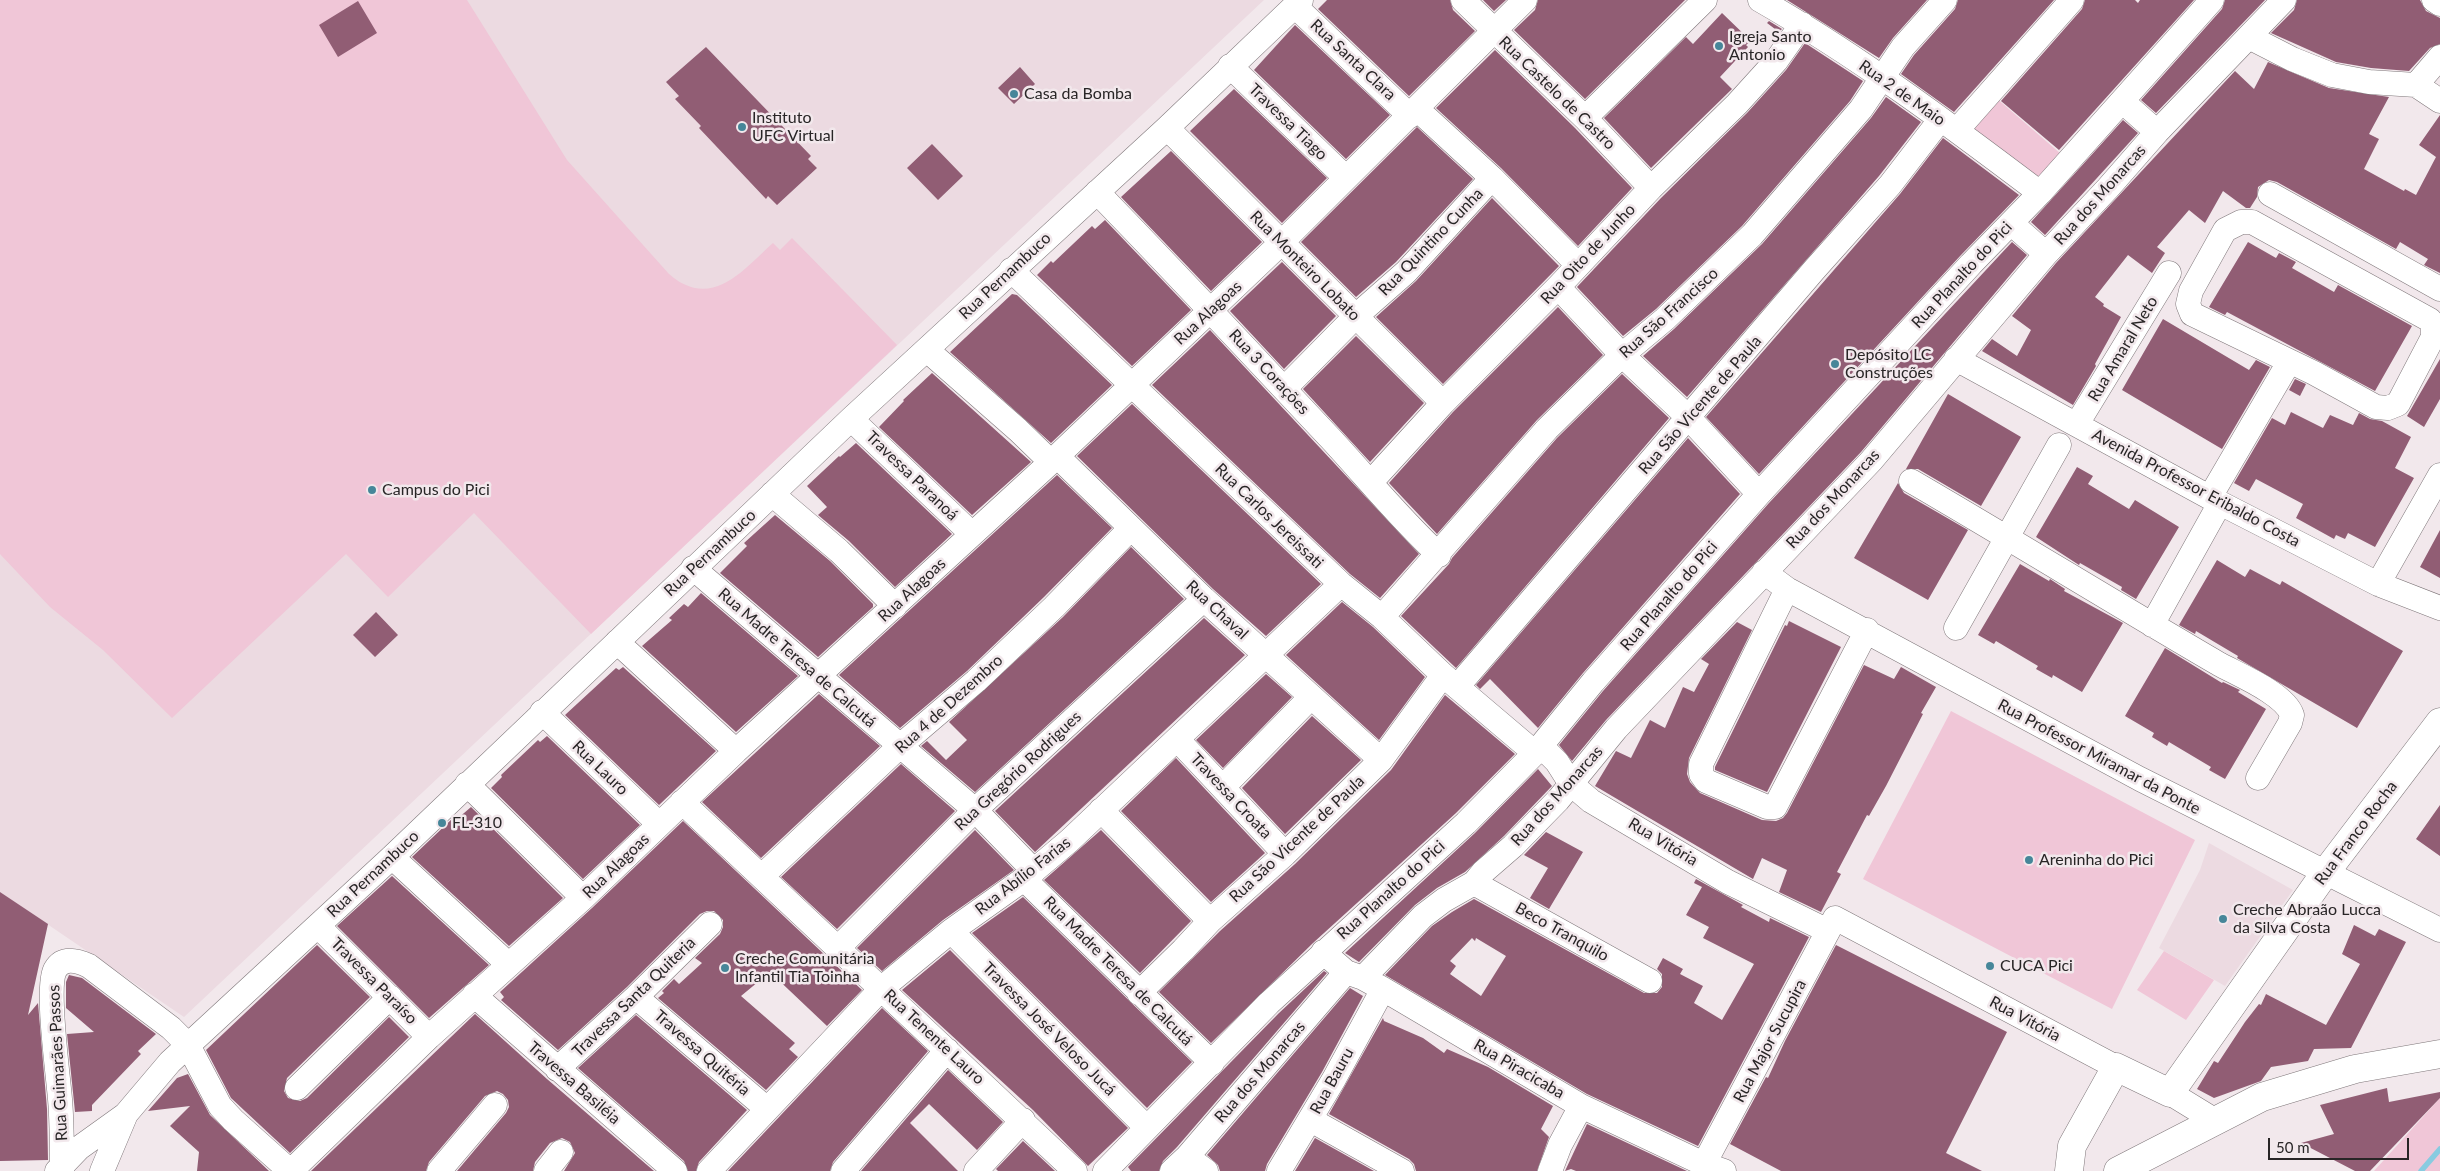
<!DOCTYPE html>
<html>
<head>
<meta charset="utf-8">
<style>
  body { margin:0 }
  #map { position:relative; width:2440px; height:1171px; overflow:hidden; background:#f2e8ec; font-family:Lato,sans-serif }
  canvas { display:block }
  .scale { position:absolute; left:2268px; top:1138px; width:141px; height:22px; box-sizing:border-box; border:2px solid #282526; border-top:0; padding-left:6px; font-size:15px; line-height:18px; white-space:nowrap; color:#282526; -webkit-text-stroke:4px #f2e8ec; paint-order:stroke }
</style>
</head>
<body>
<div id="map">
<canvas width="2440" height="1171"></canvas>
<div class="scale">50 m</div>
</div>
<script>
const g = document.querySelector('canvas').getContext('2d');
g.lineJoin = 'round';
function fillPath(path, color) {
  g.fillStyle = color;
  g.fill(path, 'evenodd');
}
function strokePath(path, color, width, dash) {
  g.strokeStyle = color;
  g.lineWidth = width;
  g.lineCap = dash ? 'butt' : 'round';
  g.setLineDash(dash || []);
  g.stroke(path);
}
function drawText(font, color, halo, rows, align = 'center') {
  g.font = font + ' Lato,sans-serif';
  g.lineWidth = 5;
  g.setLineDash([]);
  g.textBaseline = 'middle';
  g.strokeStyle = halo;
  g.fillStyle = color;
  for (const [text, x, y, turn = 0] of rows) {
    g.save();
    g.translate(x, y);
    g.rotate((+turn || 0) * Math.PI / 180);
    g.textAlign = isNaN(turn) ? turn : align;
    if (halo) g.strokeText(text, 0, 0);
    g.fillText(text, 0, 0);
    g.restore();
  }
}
fillPath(new Path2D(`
  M0,0h1264l-1080,1017 -184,-125z
  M2209,843l84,47 -68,96 -66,-38 41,-78z`), '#ecdae1');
fillPath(new Path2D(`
  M0,0h467l100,160 102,114c5,4 11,9 17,11 35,16 64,-22 87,-42l7,7 12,-12 105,107 -306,289 -117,-121 -86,84 -42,-43 -174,164 -69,-68 -53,-43 -50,-53z
  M1995,97l66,57 -20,23 -7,2 -63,-52z
  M1951,711l244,129 -83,169 -249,-130z
  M2164,951l50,29 -28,40 -49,-30z
  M2440,1098v73h-66z`), '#f0c6d7');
strokePath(new Path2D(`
  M2421,1171l19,-22`), '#88cbe0', 5.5);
fillPath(new Path2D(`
  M1327,0h123l3,10 22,21 -66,65 -91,-87z
  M1483,0h23l-12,11z
  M1538,0h147l-100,99 -71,-69 21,-20z
  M1787,0h140l-34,38 -14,20z
  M1958,0h96l-100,112 -53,-38 13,-19 41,-46z
  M2085,0h50l3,3 2,-3h54l-135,150 -58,-49 81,-92z
  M2225,0h40l-109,113 -15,-13 81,-91z
  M2297,0h123l6,11 14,7v26l-10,4 -21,23 -38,-3 -35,-6 -65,-29 23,-23z
  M358,1l19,32 -39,24 -19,-32z
  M1722,13l29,28 -5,4 2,2 -28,30 12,12 -81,79 -47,-50 82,-81 7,7z
  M1769,21l13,8 -3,3 -12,-9z
  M1295,25l95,90 -44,44 -92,-89z
  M1805,43l58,38 -13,20 -108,125 -86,83 -33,27 -46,-49 84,-89 86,-85 39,-43z
  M706,47l105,109 -3,3 9,9 -40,37 -9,-9 -2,3 -67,-71 2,-2 -26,-27 4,-3 -13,-14z
  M1495,50l80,78 57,60 -54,58 -77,-78 -65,-60z
  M2268,62l61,26 60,9 -20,37 10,5 -15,30 40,22 1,-2 11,6 20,-38 -17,-12 21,-30v158l-16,-8 4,-6 -28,-17 -4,7 -119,-67 -8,-2 -11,7 -1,10 -7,11h-4l-23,-17 -18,32 -16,-13 -32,37 8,6 -13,20 -24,-18 -33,42 9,7 -1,2 18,11 -26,47 1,2 -23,39 -91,-54 10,-12 25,17 14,-26 -19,-14 44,-53 179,-192 19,18z
  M1020,67l15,17 -21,20 -16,-16z
  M1234,89l93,89 -45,45 -92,-92z
  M1886,97l35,25 -42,54 -192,221 -44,-41 31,-27 88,-85 109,-126z
  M2123,120l15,13 -93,102 -14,-13z
  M1417,127l56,52 -77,83 -40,35 -55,-55z
  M1943,138l76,57 -58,60 -202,219 -53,-57 194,-223z
  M932,144l31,32 -25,24 -31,-32z
  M1171,151l91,91 -51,49 -90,-94z
  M1492,198l67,68 -116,118 -67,-67 40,-36z
  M1105,220l86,90 -59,56 -95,-91 14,-14 2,2 39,-37 3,3z
  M2012,242l15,13 -166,197 -255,268 -34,41 -13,-16 44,-54 166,-188z
  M2248,242l28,16 3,-5 17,9 -4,6 42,24 4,-7 74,41 -37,65 -148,-79 -2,3 -16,-8z
  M1282,262l54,54 -52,53 -54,-58z
  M1012,294l5,1 95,90 -61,58 -101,-91z
  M1558,307l45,48 -66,65 -100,114 -48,-51 64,-71z
  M2163,319l86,51 7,-10 14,7 -48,82 -100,-59z
  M1210,330l209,224 -39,44 -30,-24 -198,-189z
  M1356,336l68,67 -54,59 -67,-73z
  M2440,359v40l-16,28 -17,-11z
  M932,373l99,89 -59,53 -93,-88 25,-26 -1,-1z
  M1622,374l47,44 -213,250 -55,-52 48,-52 3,-6 105,-120z
  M2295,379l11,5 -6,12 -11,-6z
  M1948,394l73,43 -40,69 -63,-37h-12z
  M1132,404l189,180 -55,52 -53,-47 -136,-133z
  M2291,412l32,16 7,-13 23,10 6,-12 11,6 12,2 29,16 -16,31 19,10 -39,69 -27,-14 -3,6 -9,-4 -2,4 -38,-21 7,-14 -47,-25 -7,12 -15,-8 38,-65 13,7z
  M1688,438l52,56 -157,179 -45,55 -48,-49 -10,10 -4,-4z
  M856,443l96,91 -57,53 -46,-46 -31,-26 9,-8 -20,-21 32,-30 1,1z
  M2077,467l16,9 -5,8 41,25 6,-9 44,27 -43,72 -15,-9 1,-3 -42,-24 -1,2 -43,-28z
  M1057,475l55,53 -68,69 -77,74 -67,57 -61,-53z
  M1898,483l6,10 64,37 -40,70 -74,-42z
  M775,515l55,46 43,43v3l-55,50 -98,-84 27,-27 -3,-3z
  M2440,530v48l-20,-11z
  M1131,547l53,52 -209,193 -54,-46 6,-5 19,19 21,-20 -18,-18 114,-105z
  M2217,560l28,17 5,-8 30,16 2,-4 121,70 -46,77 -120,-70 1,-2 -42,-25 -1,3 -16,-9z
  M2020,564l29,17 1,-2 15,10 -1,2 59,32 -41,69 -29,-17 -1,3 -16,-9 2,-3 -42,-25 -2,3 -16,-9z
  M701,593l97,83 -62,56 -94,-86 30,-26 -3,-2 15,-14 4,3z
  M1342,602l31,25 52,50 -46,63 -93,-85z
  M376,612l22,23 -23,22 -22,-22z
  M1204,618l41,37 -210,197 -40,-41z
  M1789,621l52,26 -74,145 -52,-22v-3l70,-142 2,1z
  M1737,622l15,8 -63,128 -2,16 3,8 10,11 62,27 14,1 7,-3 4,-5 77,-148 30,14 7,-12 35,20 -15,26 2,1 -37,72 -17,30 -2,-1 -30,57 4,2 -20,38 -42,-20 8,-22 -25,-12 -9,21 -158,-93 21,-35 15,7 19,-38 15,8 18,-41 11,5 15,-28 -8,-5z
  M2165,648l57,35 1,-1 17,8 -2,2 28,17 -41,70 -16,-9 2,-3 -42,-25 -2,4 -15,-9 2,-4 -29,-17z
  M623,667l93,84 -57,54 -94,-90 51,-47 3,2z
  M1266,674l26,23 -69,71 -27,-28z
  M819,694l61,52 -119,112 -59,-56z
  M1445,695l70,59 -59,59 -143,130 -102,100 -52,-51 61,-61 75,-67 96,-94z
  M1312,716l49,44 -76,74 -43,-46z
  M547,736l93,89 -57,54 -92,-91 11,-11 -1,-2 37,-35 2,2z
  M1176,758l89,95 -54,49 -90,-91z
  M901,764l54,47 -118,118 -56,-52z
  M1538,769l14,17 -48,50 -39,36 -28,16 -22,17 -56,57 -14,-9 130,-120z
  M2440,805v51l-24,-17z
  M471,807l92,91 -54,48 -97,-89 41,-39 3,2z
  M683,821l179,169 -35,36 -57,-54 -29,24 54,47 -6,6 9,8 -32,33 -108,-92 6,-5 -2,-2 12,-12 5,5 23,-21 -7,-5 25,-24 3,-7v-7l-9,-9h-7l-7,3 -73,73 -69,63 -57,-50 3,-3 -4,-5 92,-84z
  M975,830l39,40 -71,50 -61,51 -25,-23z
  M1101,830l90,91 -51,52 -96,-93z
  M1546,832l37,20 -34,57 -19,-11 18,-30 -24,-13z
  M392,876l97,89 -60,53 -92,-92z
  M1696,879l47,26 -2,2 28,15 1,-4 39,19 -111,209 -111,-52 -202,-119 47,-49 20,-14 22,-13 170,94h13l5,-6v-13l-5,-5 6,-11 20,11 -3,5 23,12 -9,17 28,17 32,-56 -51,-26 6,-11 -23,-12 16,-28 -8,-4zM1472,938l3,3 1,-3 30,18 -25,40 -31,-22 6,-8 -6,-5z
  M0,892l48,32 -20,91 10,-12 9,106 1,51 -48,1z
  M1023,897l169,165 -45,46 -175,-175z
  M2354,925l21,11 4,-7 27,13 -55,106 -37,1 -6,12 -37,6 -10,14 -47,17 -17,-9 17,-28 4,2 27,-41 14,-18 2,1 5,-11 60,31 34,-61 -18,-10z
  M317,945l53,52 -83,81 -3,13 4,7 12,3 7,-3 82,-81 20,20 -119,116 -59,-55 -25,-48z
  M1836,945l171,87 -61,121 36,18h-201l-51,-27 36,-67 2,1 17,-37z
  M950,950l178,178 -40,38 -55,-56 -131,-120z
  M1324,971l3,2 -150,174 -14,14 -4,10h-28l-3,-4 151,-154z
  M69,975l13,3 74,56 -18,17 3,3 -49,51v6l-17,1 -8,-78 27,-2 -28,-24v-26z
  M1350,988l13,8 -41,76 -55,92 -2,7h-45l-2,-6 -11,-10z
  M882,1008l46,43 -95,111 -3,9h-102z
  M475,1014l72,65 107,92h-90l11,-18 -5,-11 -8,-4 -12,5 -15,19 -2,9h-76l49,-58 3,-6 -1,-7 -5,-6 -6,-3 -12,5 -56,66 -3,9h-115z
  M636,1015l111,95 -48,52 -3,9h-8l-4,-10 -106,-93z
  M1383,1018l1,3 39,17 21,15 3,-4 41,18 65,39 -12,23 8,8 -12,34h-121l-2,-7 -5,-5 -80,-45z
  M948,1070l55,52 -26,28 -48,-46 -19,19 48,48h-97z
  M188,1074l22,41 59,56h-72l2,-19 -29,-26 20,-20 -42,5 29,-33z
  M2387,1088l2,14 51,-10v6l-70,73h-15l-54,-28 33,-9 -14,-29z
  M1587,1124l100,47h-111l-5,-2 -6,2z
  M1315,1138l59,33h-79z
  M1023,1141l32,30h-57l-2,-2z`), '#915d74');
const minor = new Path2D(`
  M1463,0l122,118 66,70
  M1760,0c98,56 190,125 280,193
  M2434,0l6,4
  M1295,6l115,110
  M2249,37l43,22 40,16 37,7 47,3 24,16
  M1230,66l115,111
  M2416,85l24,-28
  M2122,101l35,31
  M1417,109l75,69 85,86
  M1585,118l120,-118
  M1167,128l276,275
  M1957,130l115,-130
  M1097,192c79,81 156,164 234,247 36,39 69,80 108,116
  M2270,194l170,95
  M2241,222h11l178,98 3,5v12l-35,67 -10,4 -12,-1 -62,-34 -122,-59 -4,-10 3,-13 34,-61z
  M2011,223l35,31
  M1011,270l330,314 41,33 61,58 92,78
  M1558,287l64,68 66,62 71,77
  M927,350l91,80 33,32
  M1956,359l264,144 158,81 62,24
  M1284,389l72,-73 50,-44 86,-94
  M851,419l121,115
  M2077,424l92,-151
  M1057,456l147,143 177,161
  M1911,481c103,60 205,123 308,183 20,11 66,30 73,51l-2,8 -32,55
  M1371,482l72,-79 115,-116 93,-99 86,-84 39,-43 26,-37
  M772,494l67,57 56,55
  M2210,497l79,-135
  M693,568l282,242 59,61
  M1764,572l23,17 353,190 300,151
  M2378,584l62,-109
  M1787,589l-86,175v10l5,7 61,26h8l92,-177
  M1382,617l165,-188 75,-74 43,-36 87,-84 109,-126 42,-62 42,-47
  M2152,625l68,-122
  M1956,628l103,-183
  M617,642l119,109
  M1457,687l357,-417 76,-85 50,-65
  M542,712l117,112
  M1177,739l108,115
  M1541,746l16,16 14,22 20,17 137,81 100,49
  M467,784l116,114
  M1223,787l88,-90
  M682,802l393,369
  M1101,810l109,111
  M392,857l116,107
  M762,876l138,-130 76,-65 78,-74 77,-79
  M1024,879l188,184
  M1474,883l176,98
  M318,926l111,111
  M951,931l196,197
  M838,948l137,-138 229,-211
  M1323,952l23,20 17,6 20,11 198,117 123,58 20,7
  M1363,978l60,-62 21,-16 30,-17 9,-11 30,-26 45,-46 58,-71 255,-268 175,-207 62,-66 49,-56 127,-132
  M1139,993l44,-43 27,-29 75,-67 96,-94 62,-85
  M474,995l201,176
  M636,997l131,112
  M557,1069l79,-72 74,-73
  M297,1088l93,-91
  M2170,1093l44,27
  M1311,1120l91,51
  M1187,1157l19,14
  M1704,1164l131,-246 281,149
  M57,1171l22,-23 46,-33
  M62,1171c0,-24 0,-49 -2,-72 -2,-25 -14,-111 -5,-129 8,-14 23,-9 34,-4l82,62 17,17 32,61 13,14 57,51
  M102,1171l24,-57 44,-52 222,-205 459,-438 316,-291 134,-128
  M291,1171l138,-134 154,-139 153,-147 315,-289 230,-219 244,-243
  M439,1171l56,-66
  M546,1171l15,-19
  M709,1171l173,-183 69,-57 73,-52 45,-38 272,-257
  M843,1171l104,-121
  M976,1171l47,-51
  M1105,1171l164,-168 197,-180 69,-70 58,-71 166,-188 212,-230 69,-71 172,-193
  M1172,1171l15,-14 159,-185
  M1279,1171l55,-92 49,-90
  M1550,1171l10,-26 21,-39`);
const major = new Path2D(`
  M2069,1171l3,-25 44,-79 54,26 155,-220 115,-151
  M2118,1171l144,-74 93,-28 85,-15`);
strokePath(minor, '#7f777a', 25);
strokePath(major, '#7f777a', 29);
strokePath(minor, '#fff', 24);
strokePath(major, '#fff', 28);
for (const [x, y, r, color] of [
  [1719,46,5,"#468699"],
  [1014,94,5,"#468699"],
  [742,127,5,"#468699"],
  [1835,364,5,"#468699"],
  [372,490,5,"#468699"],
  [442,823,5,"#468699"],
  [2029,860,5,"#468699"],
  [2223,919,5,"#468699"],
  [1990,966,5,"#468699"],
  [725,968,5,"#468699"]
]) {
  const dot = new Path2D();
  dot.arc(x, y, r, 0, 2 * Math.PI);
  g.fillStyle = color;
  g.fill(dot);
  strokePath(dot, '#f2e8ec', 2);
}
drawText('16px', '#282526', '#f2e8ec', [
  ["Igreja Santo",1729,37],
  ["Antonio",1729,55],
  ["Casa da Bomba",1024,94],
  ["Instituto",752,118],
  ["UFC Virtual",752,136],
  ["Depósito LC",1845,355],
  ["Construções",1845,373],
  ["Campus do Pici",382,490],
  ["FL-310",452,823],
  ["Areninha do Pici",2039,860],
  ["Creche Abraão Lucca",2233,910],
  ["da Silva Costa",2233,928],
  ["Creche Comunitária",735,959],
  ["Infantil Tia Toinha",735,977],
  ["CUCA Pici",2000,966]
], 'left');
drawText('16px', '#282526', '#f2e8ec', [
  ["Rua Santa Clara",1353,60,43],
  ["Rua Castelo de Castro",1557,93,44],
  ["Rua 2 de Maio",1902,93,35],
  ["Travessa Tiago",1288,122,44],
  ["Rua dos Monarcas",2100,195,-48],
  ["Rua Quintino Cunha",1431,242,-46],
  ["Rua Oito de Junho",1588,254,-47],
  ["Rua Monteiro Lobato",1305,266,45],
  ["Rua Planalto do Pici",1962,275,-47],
  ["Rua Pernambuco",1005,276,-43],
  ["Rua Alagoas",1208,313,-43],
  ["Rua São Francisco",1669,313,-42],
  ["Rua Amaral Neto",2123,349,-59],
  ["Rua 3 Corações",1269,372,47],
  ["Rua São Vicente de Paula",1700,405,-49],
  ["Travessa Paranoá",912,476,44],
  ["Avenida Professor Eribaldo Costa",2196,488,28],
  ["Rua dos Monarcas",1833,499,-47],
  ["Rua Carlos Jereissati",1269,516,44],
  ["Rua Pernambuco",710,553,-43],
  ["Rua Alagoas",912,590,-43],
  ["Rua Planalto do Pici",1669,596,-49],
  ["Rua Chaval",1217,610,43],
  ["Rua Madre Teresa de Calcutá",797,658,41],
  ["Rua 4 de Dezembro",949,704,-42],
  ["Rua Professor Miramar da Ponte",2099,757,28],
  ["Rua Lauro",600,768,44],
  ["Rua Gregório Rodrigues",1018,771,-43],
  ["Travessa Croata",1231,796,47],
  ["Rua dos Monarcas",1557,796,-48],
  ["Rua Franco Rocha",2356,833,-53],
  ["Rua São Vicente de Paula",1297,839,-43],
  ["Rua Vitória",1663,842,31],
  ["Rua Alagoas",616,866,-44],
  ["Rua Pernambuco",373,874,-43],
  ["Rua Abílio Farias",1023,876,-38],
  ["Rua Planalto do Pici",1391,890,-42],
  ["Beco Tranquilo",1562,932,29],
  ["Rua Madre Teresa de Calcutá",1118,971,45],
  ["Travessa Paraíso",374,981,45],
  ["Travessa Santa Quiteria",634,997,-44],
  ["Rua Vitória",2025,1019,28],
  ["Travessa José Veloso Jucá",1049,1029,45],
  ["Rua Tenente Lauro",934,1037,43],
  ["Rua Major Sucupira",1770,1041,-62],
  ["Travessa Quitéria",702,1053,41],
  ["Rua Guimarães Passos",58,1063,-93],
  ["Rua Piracicaba",1519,1069,30],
  ["Rua dos Monarcas",1260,1072,-49],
  ["Rua Bauru",1332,1081,-61],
  ["Travessa Basiléia",574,1083,41]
]);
</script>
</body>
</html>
